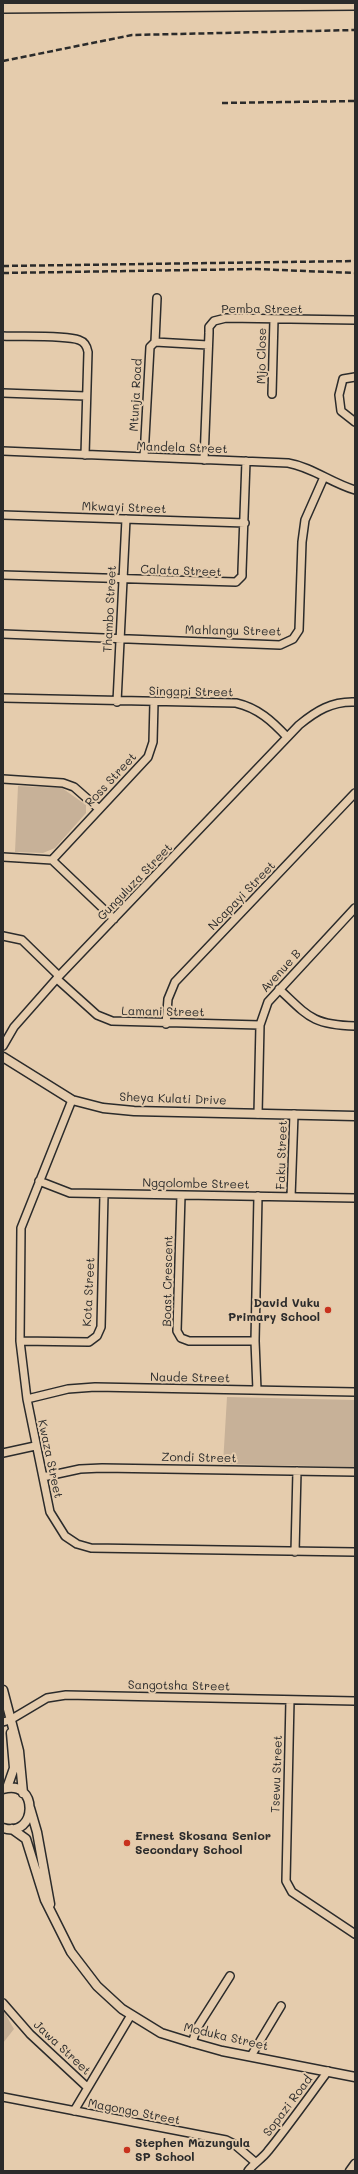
<!DOCTYPE html>
<html>
<head>
<meta charset="utf-8">
<style>
  body { margin:0 }
  #map { position:relative; width:358px; height:2174px; overflow:hidden; background:#e5ccad; font-family:Mali,sans-serif }
  canvas { display:block }
  .frame { position:absolute; inset:0; border:4px solid #2b2b2b; pointer-events:none }
</style>
</head>
<body>
<div id="map">
<canvas width="358" height="2174"></canvas>
<div class="frame"></div>
</div>
<script>
const g = document.querySelector('canvas').getContext('2d');
g.lineJoin = 'round';
function fillPath(path, color) {
  g.fillStyle = color;
  g.fill(path, 'evenodd');
}
function strokePath(path, color, width, dash) {
  g.strokeStyle = color;
  g.lineWidth = width;
  g.lineCap = dash ? 'butt' : 'round';
  g.setLineDash(dash || []);
  g.stroke(path);
}
function drawText(font, color, halo, rows, align = 'center') {
  g.font = font + ' Mali,sans-serif';
  g.lineWidth = 4;
  g.setLineDash([]);
  g.textBaseline = 'middle';
  g.strokeStyle = halo;
  g.fillStyle = color;
  for (const [text, x, y, turn = 0] of rows) {
    g.save();
    g.translate(x, y);
    g.rotate((+turn || 0) * Math.PI / 180);
    g.textAlign = isNaN(turn) ? turn : align;
    if (halo) g.strokeText(text, 0, 0);
    g.fillText(text, 0, 0);
    g.restore();
  }
}
fillPath(new Path2D(`
  M18,786l44,2 24,17v8l-31,35 -12,5 -28,-1z
  M227,1397l128,3v67l-132,-3z
  M3,2010l11,19 -11,14z`), '#c7b198');
const minor = new Path2D(`
  M3,336c18,1 61,-1 76,4 6,2 8,6 9,12l-3,103
  M155,342l2,-44
  M355,377l-12,2 -4,16 2,16 14,11
  M3,393l83,3
  M272,394l2,-75
  M3,451l285,12c24,4 43,20 67,27
  M144,457l6,-110 5,-5 53,3
  M204,460l5,-127v-6l5,-6 12,-3 129,2
  M3,515l242,8
  M3,575l233,7 6,-6v-5l4,-110
  M3,634l277,11 13,-6 6,-9 3,-88 3,-22 19,-43
  M3,698l233,5c22,5 36,18 51,34
  M117,702l9,-183
  M3,779l60,4 11,4 25,22
  M3,857l49,3 62,59
  M52,860l96,-103 5,-15 1,-40
  M3,936l19,4 37,36
  M57,979l40,36 15,6 148,4
  M279,989c29,27 33,36 76,37
  M166,1024l2,-25 7,-17 180,-189
  M3,1046l11,-19 45,-51 240,-251c17,-14 33,-24 56,-23
  M72,1100l-51,128 -1,113 7,58 23,113 15,24 12,8 14,4 264,4
  M258,1114l2,-89 8,-23 87,-94
  M39,1181l31,12 285,5
  M181,1195l-4,136 4,7 8,3h66l3,-145
  M291,1197l3,-83
  M20,1341l69,1 8,-6 4,-9 3,-133
  M255,1341l2,49
  M27,1399l41,-10 27,-2 260,5
  M3,1453l32,-7
  M43,1477l37,-8 22,-1 253,4
  M295,1552l2,-81
  M290,1700l-4,181 6,11 63,42
  M3,1722l7,-2 37,-22 19,-3 289,6
  M3,2003l27,31 57,53
  M192,2043l5,-15 33,-52
  M251,2056l30,-50
  M3,2097l223,43 8,4 21,18
  M74,2111l57,-96
  M248,2171c6,-8 14,-12 20,-20 21,-26 40,-53 60,-80`);
const tertiary = new Path2D(`
  M3,1057l69,43 31,8 31,3 221,5
  M3,1690l16,61 4,42
  M7,1788l7,-20 -3,-35
  M3,1789c36,-11 35,50 0,39
  M30,1808l7,24 13,72
  M12,1829l14,10 19,61 26,52 26,34 25,23 39,24 29,9 32,9 133,26
  M350,2171l5,-7`);
const primary = new Path2D(`
  M3,7l352,-3`);
strokePath(minor, '#2b2b2b', 10);
strokePath(tertiary, '#2b2b2b', 11);
strokePath(primary, '#2b2b2b', 14);
strokePath(minor, '#e5ccad', 7);
strokePath(tertiary, '#e5ccad', 8);
strokePath(primary, '#e5ccad', 11);
strokePath(new Path2D(`
  M3,61l129,-26 223,-5
  M222,103l133,-2
  M3,266l352,-5
  M3,273l253,-4 99,4`), '#2b2b2b', 2.5, [6, 3]);
for (const [x, y, r, color] of [
  [328,1310,4,"#c8321e"],
  [127,1843,4,"#c8321e"],
  [127,2150,4,"#c8321e"]
]) {
  const dot = new Path2D();
  dot.arc(x, y, r, 0, 2 * Math.PI);
  g.fillStyle = color;
  g.fill(dot);
  strokePath(dot, '#e5ccad', 1.5);
}
drawText('12px', '#2b2b2b', '#e5ccad', [
  ["Pemba Street",262,309],
  ["Mjo Close",262,356,-89],
  ["Mtunja Road",136,395,-87],
  ["Mandela Street",182,448,2],
  ["Mkwayi Street",124,508,2],
  ["Calata Street",181,571,2],
  ["Thambo Street",110,609,-87],
  ["Mahlangu Street",233,631,1],
  ["Singapi Street",191,692,1],
  ["Ross Street",111,780,-47],
  ["Gunguluza Street",135,882,-46],
  ["Ncapayi Street",242,896,-46],
  ["Avenue B",281,971,-48],
  ["Lamani Street",163,1012,1],
  ["Sheya Kulati Drive",173,1099,2],
  ["Faku Street",282,1155,-88],
  ["Ngqolombe Street",196,1184,1],
  ["Boast Crescent",168,1281,-89],
  ["Kota Street",89,1292,-87],
  ["Naude Street",190,1378,1],
  ["Zondi Street",199,1458,1],
  ["Kwaza Street",50,1459,78],
  ["Sangotsha Street",179,1686,1],
  ["Tsewu Street",277,1774,-88],
  ["Moduka Street",226,2037,13],
  ["Jawa Street",62,2048,43],
  ["Sopazi Road",288,2106,-53],
  ["Magongo Street",134,2112,11]
]);
drawText('bold 12px', '#2b2b2b', '#e5ccad', [
  ["David Vuku",320,1303,"right"],
  ["Primary School",320,1317,"right"],
  ["Ernest Skosana Senior",135,1836],
  ["Secondary School",135,1850],
  ["Stephen Mazungula",135,2143],
  ["SP School",135,2157]
], 'left');
</script>
</body>
</html>
